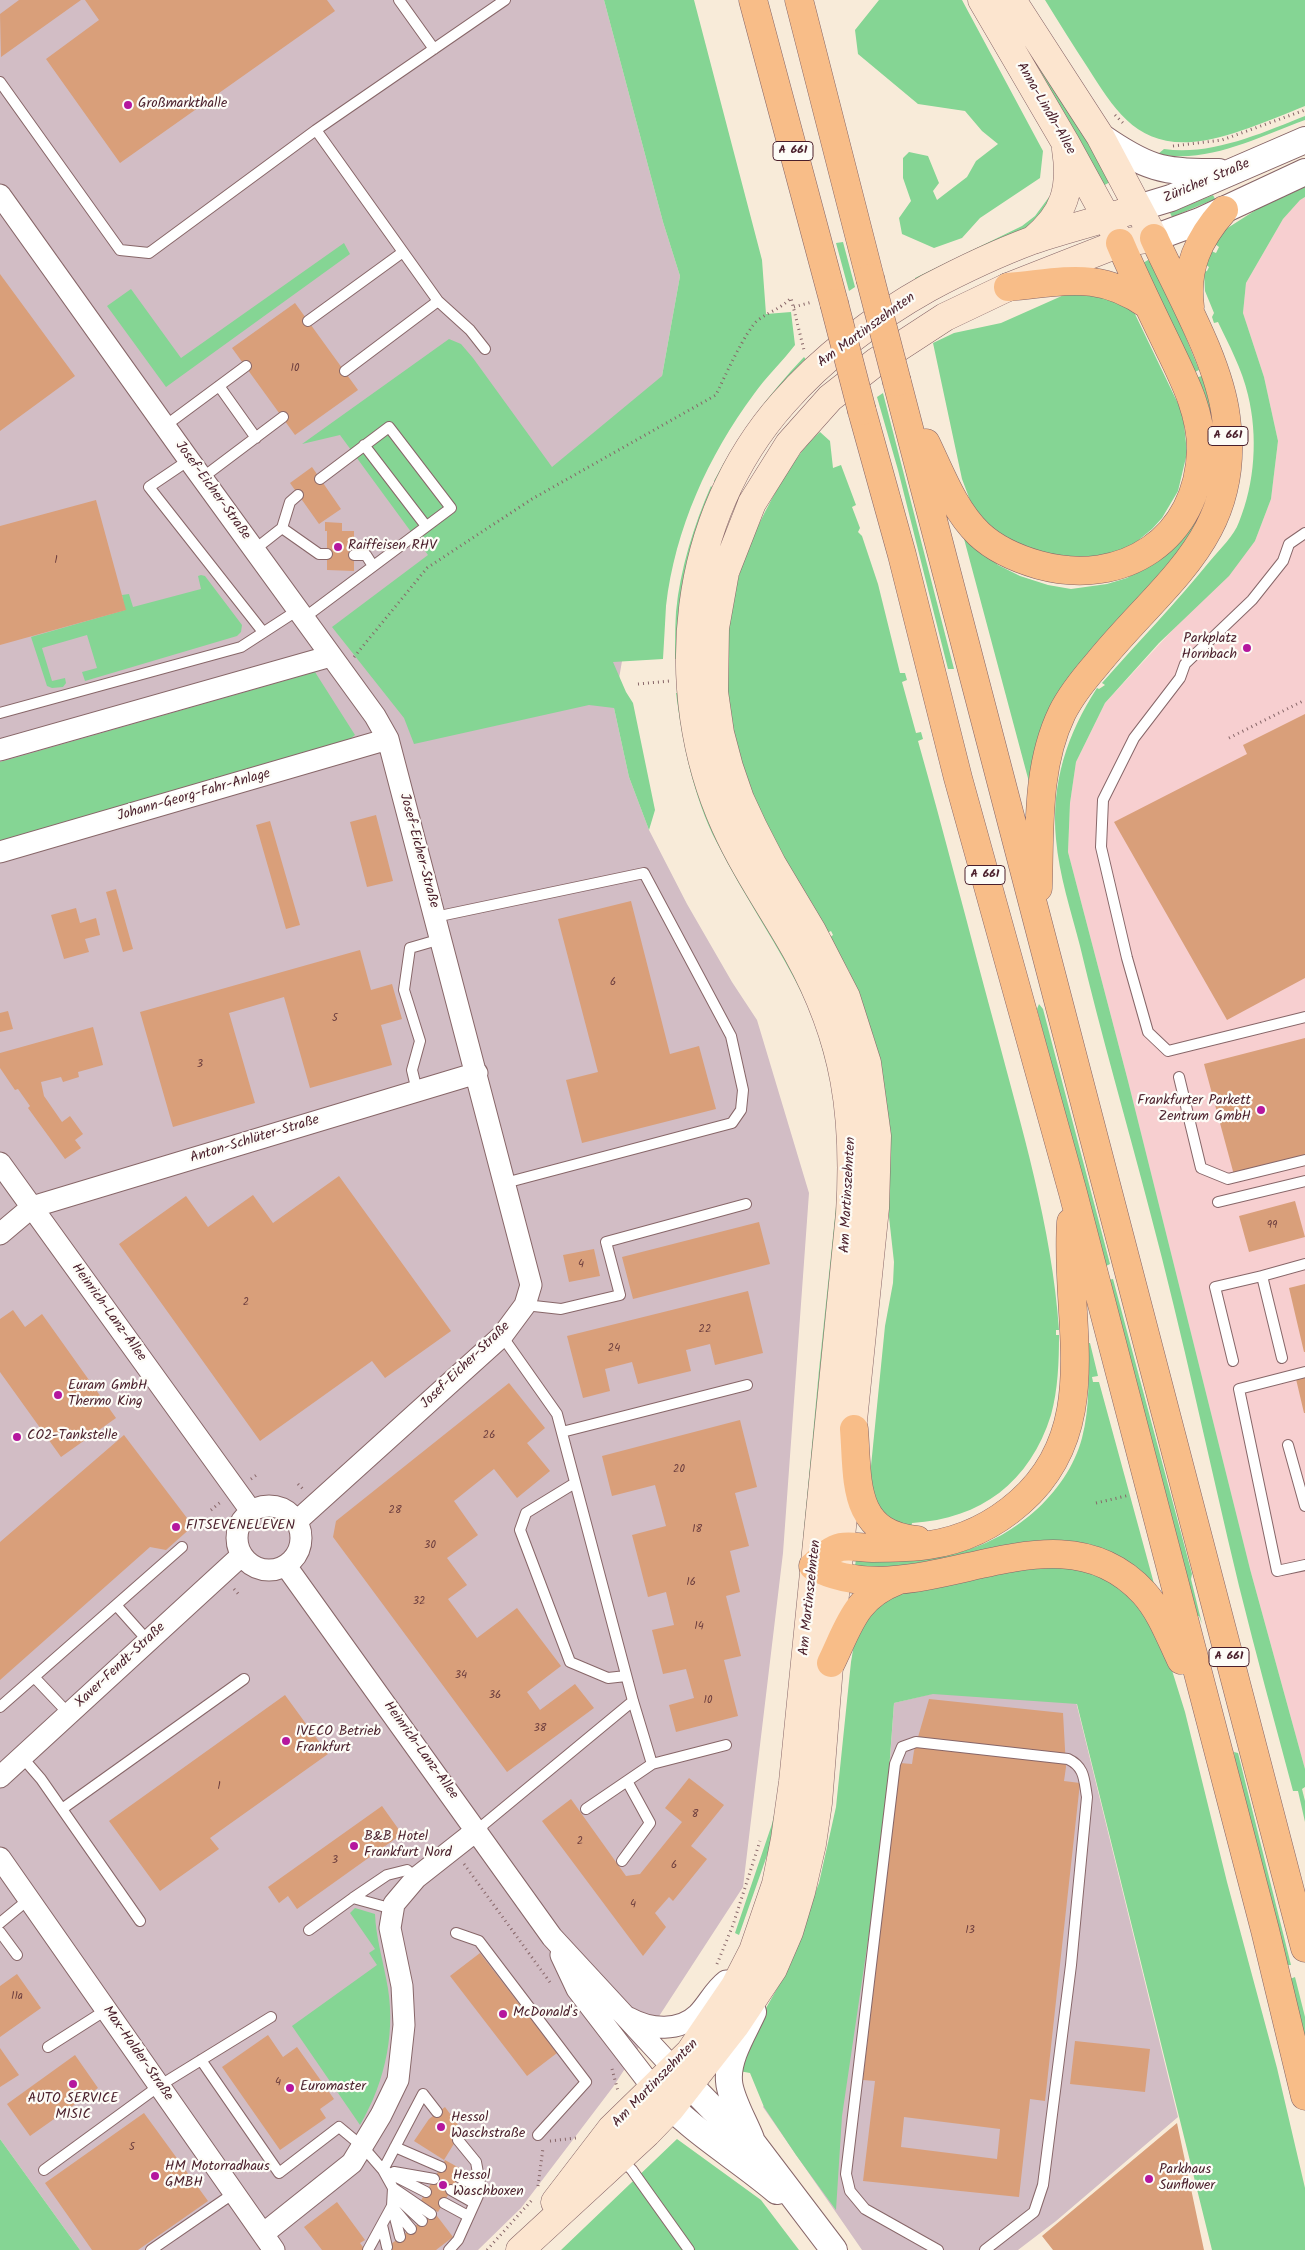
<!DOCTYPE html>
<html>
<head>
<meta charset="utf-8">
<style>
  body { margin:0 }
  canvas { display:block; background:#f8ebd9 }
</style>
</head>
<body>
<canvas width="1305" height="2250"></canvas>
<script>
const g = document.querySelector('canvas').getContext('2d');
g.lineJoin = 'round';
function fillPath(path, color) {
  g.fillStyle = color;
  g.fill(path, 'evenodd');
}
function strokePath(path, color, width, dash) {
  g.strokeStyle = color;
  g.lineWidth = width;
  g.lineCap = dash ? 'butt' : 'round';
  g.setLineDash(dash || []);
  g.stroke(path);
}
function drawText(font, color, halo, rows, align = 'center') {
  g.font = font + ' Kalam,sans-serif';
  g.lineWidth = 4.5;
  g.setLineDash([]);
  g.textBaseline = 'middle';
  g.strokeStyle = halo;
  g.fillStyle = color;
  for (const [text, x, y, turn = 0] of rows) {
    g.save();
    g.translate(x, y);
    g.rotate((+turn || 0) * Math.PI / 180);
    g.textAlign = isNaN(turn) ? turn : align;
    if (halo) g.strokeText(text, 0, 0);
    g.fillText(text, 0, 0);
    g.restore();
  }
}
fillPath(new Path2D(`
  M1305,197v1572l-55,-200 -122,-488 -60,-229 2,-49 6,-41 29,-59 150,-162 16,-42 7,-58 -14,-64 -21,-64 3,-30 37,-64 17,-20z`), '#f7cfd0');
fillPath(new Path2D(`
  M0,0h604l59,222 17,54 -18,100 -25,197 -23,135 15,69 20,53 38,74 45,78 25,38 52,173 -26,360 -40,334 -130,200 -92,121 -43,42h-398l-80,-111z
  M1066,1661l112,456 -122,104 -38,29h-156l-99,-143 73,-122 48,-144 10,-138z`), '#d2bdc5');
fillPath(new Path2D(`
  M604,0h90l68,260 4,54 25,-2 4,33c-13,17 -29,32 -41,49 -46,62 -79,135 -88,212 -1,18 -2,36 -3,53l-50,3 13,30 7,11 22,107 -6,20 -20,-53 -15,-69 -25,-3 -175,39 -10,-26 -72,-91 96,-72 -88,-120 -38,9 147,-105 12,5 12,14 79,109 110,-91 18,-100 -17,-54z
  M879,0h83l81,151 -3,27 -60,40 -18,20 -28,10 -32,-14 -3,-16 12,-17 -8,-23v-20l6,-6 19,4 11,27 -6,8 4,9 30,-23 9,-16 22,-17 -16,-13 -17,-20 -47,-7 -60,-50 -3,-24z
  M993,0h9l59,93 49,89 -7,4 -78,-143 -20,-23z
  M1045,0h260v106c-33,13 -77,33 -113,36 -56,4 -77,-32 -104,-74 -15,-23 -29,-45 -43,-68z
  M1305,116v4c-47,17 -96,44 -147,34l6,-5c47,7 98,-16 141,-33z
  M1305,187v10l-5,3 -17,19 -37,64 -3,30 21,64 14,64 -7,58 -16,42 -26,35 -70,67 -54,60 -29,59 -6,41 -2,49 60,229 122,488 55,200v18l-3,2 3,12v21l-7,-31h-5c-18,-68 -37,-136 -54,-205 -30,-125 -56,-250 -89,-374 -23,-89 -49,-177 -70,-266 -9,-35 -21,-71 -24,-107 -5,-56 11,-105 41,-151l2,1 6,-4 -3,-2c36,-41 74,-80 108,-122 10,-12 24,-25 29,-39 16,-39 19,-86 9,-127 -6,-26 -19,-50 -30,-73l-4,1 -2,-6 2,-4 -9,-22 -1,-19 3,-1 2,-4 -3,-2 5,-14 5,2 3,-6 -4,-3 11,-15 36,-23z
  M1213,195l2,4 -43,18 -2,-4z
  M1049,197l2,1 -14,21 -17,13 -104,52 -1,-6 107,-52 13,-10z
  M843,242l12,45 -6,4 -13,-48z
  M344,243l6,11 -184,133 -59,-81 24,-17 50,69z
  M1148,260l5,4 20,42 26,64 -4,2 3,5 4,-1 10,27 4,69 -13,45 -174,265 -66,-247 35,30 22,11 28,9 23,4 36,-5 20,-6 21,-12 59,-86 -64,-217z
  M1064,295h26l22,3 22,14 49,102 4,39 -9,38 -16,27 -10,11 -23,19 -55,16 -65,-19 -36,-37 -11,-29 -29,-136 21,-10 47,-10z
  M804,357l4,5 -91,123 -3,-4c24,-46 54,-86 90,-124z
  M883,393l71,276h-6l-50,-199 -21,-73z
  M820,432l10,9 3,27 8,-3 15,40 -4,2 8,21 -2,4 4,4 16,48 22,89h5l2,7 -5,2 14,51 5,-1 2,7 -5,2c27,95 51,190 77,286 26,99 57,200 64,303h-3v5h3c0,27 -1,55 -8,80 -21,67 -70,104 -139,108l-1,5c-31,-14 -35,-17 -41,-52l15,-150 8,-43 1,-21 -7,-63 3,-71 -8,-54 -8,-36 -25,-67 -20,-33 4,-3 -2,-4 -4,2c-29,-50 -62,-100 -82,-154 -31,-84 -24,-184 18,-263 15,-29 33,-63 57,-84z
  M711,486l4,4 -36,169h-4c0,-15 0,-31 1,-47 4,-43 18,-87 35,-126z
  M201,575l4,1 37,49 -1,7 -4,4 -152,45 -3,-9 15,-4 -10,-33 -45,13 10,33 13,-3 1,5 -3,4 -11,1 -5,-2 -16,-49 94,-27 -3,-15 7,-1 4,13 68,-18 -3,-13z
  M315,672l40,63 -11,9 -344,100v-82z
  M676,693h4l99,249 40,83 14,64c-8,-29 -14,-59 -27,-87 -26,-55 -62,-105 -89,-159 -24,-47 -34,-98 -41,-150z
  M1039,1004l4,5 67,255 -6,3 -67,-258z
  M843,1164l-50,482 26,-276 18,-173z
  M1113,1279l79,295 -1,5 11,45 -3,-8h-2l-89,-336z
  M1087,1343h3l8,33 -6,1 1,5h6l57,209 -38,-30 -199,9 -64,-4 1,-7c23,-2 46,-3 69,-4 9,-1 20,0 30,-2 56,-12 112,-59 127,-115 8,-31 7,-63 5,-95z
  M1043,1563l53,8 43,31 22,33 24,77 42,170 50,186 28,120v62h-93l-135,-546 -144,-10 -39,9 -9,122 -43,291 -6,94 -40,-55 -32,-48 -14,-34 -11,-2 6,-26 33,-58 41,-104 17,-76 15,-145 5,-30 17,-25 18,-12z
  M1234,1752l4,1 53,212h-4l-52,-203z
  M778,1798l-1,29 -38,108 -4,-2 37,-109z
  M355,1908l20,6c1,23 7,42 11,64 11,50 0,103 -26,147l-68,-99 85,-61 -8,-12 6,-4 -25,-36z
  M1295,1977l10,40v22l-15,-60z
  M0,2139l80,111h-80z
  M677,2139l84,61 38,50h-238z`), '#85d594');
fillPath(new Path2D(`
  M19,0h62l-80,57 -1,-43z
  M85,0h242l8,11 -215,152 -74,-104 53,-39z
  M0,274l75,102 -75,55z
  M295,303l63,87 -63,45 -63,-87z
  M312,467l29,42 -22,15 -29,-41z
  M96,500l30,110 -126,35v-119z
  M325,522l17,1v8h12v40l-27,-1v-39h-2z
  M1305,714v264l-78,42 -113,-198 133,-68 -4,-9z
  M376,815l17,66 -26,6 -17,-65z
  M270,821l30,104 -14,4 -30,-104z
  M116,889l17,60 -10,3 -17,-60z
  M631,901l39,153 29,-8 17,63 -134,34 -16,-63 32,-8 -40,-153z
  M76,908l4,15 16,-5 4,17 -15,4 4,13 -25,7 -13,-44z
  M360,950l11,40 21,-6 10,35 -21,6 11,40 -82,23 -26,-91 -55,16 26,90 -82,24 -33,-115z
  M8,1011l5,18 -13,3v-19z
  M93,1027l10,38 -25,7 1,5 -16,5 -2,-5 -20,5 3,14 18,26 8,-6 13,18 -8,6 6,8 -16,11 -37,-51 2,-2 -12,-17 -3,1 -15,-22v-15z
  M1305,1038v119l-71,18 -30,-111z
  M339,1176l112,155 -66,47 -13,-17 -112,80 -141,-197 67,-48 22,31 45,-32 20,28z
  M1295,1201l10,36 -56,15 -10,-36z
  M759,1222l11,42 -137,35 -11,-42z
  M594,1249l6,27 -31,6 -6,-27z
  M1305,1284v68h-1l-15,-64z
  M748,1291l15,62 -48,12 -5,-21 -24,6 5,21 -53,13 -6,-22 -27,7 5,22 -27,7 -16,-62z
  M13,1310l12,17 17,-13 74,104 -55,39 -61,-85v-53z
  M1305,1377v36h-1l-8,-34z
  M509,1383l36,45 -18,15 23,28 -33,27 -23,-29 -40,32 24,34 -31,23 20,27 -19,14 29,39 40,-30 44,58 -34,26 13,18 35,-26 19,24 -87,64 -174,-235 3,-16z
  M740,1420l17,67 -22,6 14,53 -19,5 10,41 -14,4 15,60 -17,4 14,56 -62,16 -7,-27 25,-7 -8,-29 -23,5 -11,-44 22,-5 -8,-33 -18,5 -16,-62 34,-9 -11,-41 -43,11 -10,-40z
  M124,1435l69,91 -27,24 -16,-3 -150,133v-138z
  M285,1695l43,59 -118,84 9,11 -59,42 -51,-70z
  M929,1699l134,14 3,54 -2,14 16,2 -35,318 -15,-2 -11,98 -156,-16 12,-100 -12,-1 37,-317 12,1 2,-13zM904,2117l96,12 -3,30 -96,-12z
  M689,1778l35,27 -33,41 16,13 -34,42 -4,-4 -14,16 11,14 -23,29 -101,-135 29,-22 55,77 14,-2 42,-52 -17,-14z
  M382,1806l20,28 -105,75 -9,-13 -9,7 -11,-16z
  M480,1953l77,100 -30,23 -77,-100z
  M17,1974l24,34 -41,29v-51z
  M268,2035l15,22 14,-10 37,52 -14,10 6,9 -46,32 -58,-83z
  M1075,2041l75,8 -5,43 -75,-8z
  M0,2048l19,27 -19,12z
  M75,2055l23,33 -68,48 -23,-32z
  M445,2107l20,27 -10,8 -11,18 -30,-19 15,-22z
  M144,2113l64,88 -70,49h-46l-47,-67z
  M1177,2123l27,127h-151l-11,-14z
  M445,2160l18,10 -25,42 -18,-10z
  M337,2202l28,38 -5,3 5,7h-43l-18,-23z
  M434,2212l19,25 -17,13h-53z`), '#d99f7a');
const service = new Path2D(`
  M399,0l35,49
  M0,82l120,168 29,3 167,-123 189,-130
  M316,130l122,171 32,29 15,19
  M308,321l95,-69
  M345,371l93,-70
  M219,386l37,52
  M165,426l81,-60
  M364,445l62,81
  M189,460l-40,27 114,145
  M202,478l81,-61
  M282,528l37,26h8
  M1305,533l-16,11 -6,17 -31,39 -67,64 -5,14 -46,60 -31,62 -2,47 26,111 21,74 20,19 137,-34
  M254,550l28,-22 8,-26 8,-7
  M354,555h12l7,11
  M304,618l147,-110 -62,-81 -69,52
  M0,713l241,-66 57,-37
  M435,917l209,-44 87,163 12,54 -2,20 -9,13 -227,60
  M1179,1077l22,91 27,11 77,-19
  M417,1091l-5,-21 8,-29 -16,-51 6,-42 31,-9
  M1218,1202l87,-21
  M525,1305l36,4 59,-14 -14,-53 140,-38
  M502,1336l55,78 76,287 19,63 -66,45
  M1282,1358l-20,-82 43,-12
  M1233,1361l-18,-74 47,-11
  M1305,1372l-66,17 38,182 28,-6
  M562,1432l185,-47
  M1288,1445l17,61
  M575,1483l-49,30 -6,17 50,132 38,16 18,-2
  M116,1605l32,36
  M34,1677l35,37
  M0,1707l182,-160
  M22,1757l19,22 99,142
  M652,1764l74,-19
  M62,1809l182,-130
  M477,1830l156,-129
  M622,1861l28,-38 -23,-42
  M353,1898l34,-23 20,-5 9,8
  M0,1923l29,-24
  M309,1930l44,-32 40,11
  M0,1932l17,23
  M456,1933l23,8 107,141 -48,53
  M48,2047l58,-37
  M201,2060l78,113 60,-46 24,20 20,23 43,22
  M395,2147l46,20
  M621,2159l11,11 57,80
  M44,2170l115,-84 112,-69
  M394,2172l40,7
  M459,2177l22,12
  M393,2188l38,26
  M451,2190l23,13
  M395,2196l27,25
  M444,2203l24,13
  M382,2225l5,22
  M400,2237l-8,-31 1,-18 -10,-18 40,-76 14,18
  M151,2250l83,-57
  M368,2250l24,-44 19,23
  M449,2250l9,-10 23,-51 -5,-27 -18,-22
  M938,2250l-73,-41 -15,-18 -4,-17 49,-410 7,-17 14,-5 152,17c17,8 16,21 19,38l-16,168 -28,220 -9,27 -49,38`);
const minor = new Path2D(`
  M0,195l189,265 186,256 13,23 143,546 -6,20 -23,31 -205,185
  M0,750l331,-94
  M0,852l388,-113
  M0,1163l251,348
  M0,1234l32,-27 445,-134
  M237 1538a32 32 0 1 1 64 0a32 32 0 1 1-64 0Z
  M286,1566l266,371 122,132
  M0,1777l242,-222
  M0,1858l274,392
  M561,1955l16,34 76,99
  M629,2018c22,12 50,14 69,-4 10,-10 16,-24 28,-33
  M263,2234l89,-71 29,-48 17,-35 6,-55 -2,-39 -12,-58 4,-24 22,-26 61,-48`);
const tertiary = new Path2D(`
  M1100,136c46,32 62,37 119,36
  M1138,208l33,-10 134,-58
  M1154,238l46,-17 105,-49
  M675,2070l37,38 40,34 82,108
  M657,2092c34,39 80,65 120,99
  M751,2139c-6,-16 -21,-41 -22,-58 -2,-23 15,-49 24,-69`);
const secondary = new Path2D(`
  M982,0l83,142 51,93
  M1033,240c32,-26 39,-52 33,-91
  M555,2202l56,-73 79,-77 45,-66 18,-35 23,-67 9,-45 8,-57 57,-568c6,-98 -4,-173 -52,-260 -24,-43 -53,-84 -73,-129 -61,-136 -43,-308 58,-422 39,-45 93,-86 145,-115 34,-18 70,-35 105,-48 35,-12 70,-20 105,-32
  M520,2250l127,-117 24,-25 64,-82 38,-57 16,-37 12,-40 11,-48 6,-41 16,-199 41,-396 2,-72 -10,-73 -21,-66 -34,-66 -40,-67 -19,-37 -13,-28 -11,-32 -9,-34 -6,-41 1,-64 10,-56 27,-69 37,-59 41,-46 46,-36 69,-45 63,-30 112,-44 34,-5 -54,-102 -88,-136`);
const motorway = new Path2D(`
  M753,0l81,303
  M799,0l71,278
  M1008,287c57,-5 90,-17 140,18
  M1190,307c-5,-39 8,-68 34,-97
  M897,382l408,1566
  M862,411l40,144 56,223 115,415 192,737 40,166
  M926,443c15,31 28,67 53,91 16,15 39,25 60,31 84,23 160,-26 162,-116 0,-39 -19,-73 -35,-107 -16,-33 -32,-66 -46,-99
  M1038,888c2,-59 -2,-121 24,-175 9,-18 22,-34 35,-49 66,-82 146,-128 129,-247 -7,-57 -48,-126 -72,-179
  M1071,1222c-7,97 34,205 -51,280 -26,23 -57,38 -91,43 -19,3 -38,3 -57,3 -10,0 -21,-3 -31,-1 -10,2 -20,12 -28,19 107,56 240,-72 331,27 17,19 26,44 37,67
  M854,1429c4,51 -3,105 63,111
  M831,1663c18,-37 24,-66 66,-82`);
strokePath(service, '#876668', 12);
strokePath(minor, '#876668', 23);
strokePath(tertiary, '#876668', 28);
strokePath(secondary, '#876668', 29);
strokePath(motorway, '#876668', 29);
strokePath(new Path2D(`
  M1115,115l10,10
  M1173,146l49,-6 83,-30
  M794,307l18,-5
  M354,657l73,-89 105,-69 184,-104c7,-15 31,-67 42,-75 12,-9 21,-10 33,-22l13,52
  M638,684l32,-3
  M1229,738l76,-38
  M251,1479l7,-5
  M298,1484l6,6
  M1096,1503l34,-8
  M211,1510l11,-9
  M234,1589l6,7
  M464,1864l88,121
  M717,1964l16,-39 27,-84
  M612,2069l6,22
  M550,2141l26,-3
  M538,2186l5,-38
  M487,2250l45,-50`), '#876668', 3, [1, 4]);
strokePath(service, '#fff', 10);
strokePath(minor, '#fff', 21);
strokePath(tertiary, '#fff', 26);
strokePath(secondary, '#fce5cf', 28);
strokePath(motorway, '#f8bd88', 28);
const motorwayBridge = new Path2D(`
  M870,278l27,104
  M834,303l28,108`);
strokePath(motorwayBridge, '#876668', 29, []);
strokePath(motorwayBridge, '#f8bd88', 28);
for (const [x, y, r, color] of [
  [128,105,5,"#b5179e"],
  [338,547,5,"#b5179e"],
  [1247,648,5,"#b5179e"],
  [1261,1110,5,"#b5179e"],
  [58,1395,5,"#b5179e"],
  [17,1437,5,"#b5179e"],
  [176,1527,5,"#b5179e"],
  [286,1741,5,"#b5179e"],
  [354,1846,5,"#b5179e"],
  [503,2014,5,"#b5179e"],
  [73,2084,5,"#b5179e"],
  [290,2088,5,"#b5179e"],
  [441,2127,5,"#b5179e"],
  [155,2176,5,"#b5179e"],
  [1149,2179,5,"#b5179e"],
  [443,2185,5,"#b5179e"]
]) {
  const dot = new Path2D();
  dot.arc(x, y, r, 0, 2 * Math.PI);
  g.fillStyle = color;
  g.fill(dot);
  strokePath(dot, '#fdfcf7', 2);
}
drawText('11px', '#6e3f3f', null, [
  ["10",295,369],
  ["1",56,561],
  ["6",613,983],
  ["5",335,1019],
  ["3",200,1065],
  ["99",1272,1226],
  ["4",581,1265],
  ["2",246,1303],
  ["22",705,1330],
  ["24",614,1349],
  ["26",489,1436],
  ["20",679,1470],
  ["28",395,1511],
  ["18",697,1530],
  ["30",430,1546],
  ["16",691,1583],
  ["32",419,1602],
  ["14",699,1627],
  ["34",461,1676],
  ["36",495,1696],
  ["10",708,1701],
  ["38",540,1729],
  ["1",219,1787],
  ["8",695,1815],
  ["2",580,1842],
  ["3",335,1861],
  ["6",674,1866],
  ["4",633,1905],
  ["13",970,1931],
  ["11a",17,1997],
  ["4",278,2083],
  ["5",132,2148]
]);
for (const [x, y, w] of [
  [793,151,40],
  [1228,436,40],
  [985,875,40],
  [1229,1657,40]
]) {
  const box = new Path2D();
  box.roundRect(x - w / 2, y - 9.5, w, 19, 4);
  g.fillStyle = '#fdfcf7';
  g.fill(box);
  strokePath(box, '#4a1f2b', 1);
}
drawText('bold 12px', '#4a1f2b', null, [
  ["A 661",793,151],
  ["A 661",1228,436],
  ["A 661",985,875],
  ["A 661",1229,1657]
]);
drawText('14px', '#4a1f2b', '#fdfcf7', [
  ["Großmarkthalle",138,105],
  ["Raiffeisen RHV",348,547],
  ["Parkplatz",1237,640,"right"],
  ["Hornbach",1237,656,"right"],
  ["Frankfurter Parkett",1251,1102,"right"],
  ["Zentrum GmbH",1251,1118,"right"],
  ["Euram GmbH",68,1387],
  ["Thermo King",68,1403],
  ["CO2-Tankstelle",27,1437],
  ["FITSEVENELEVEN",186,1527],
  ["IVECO Betrieb",296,1733],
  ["Frankfurt",296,1749],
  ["B&B Hotel",364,1838],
  ["Frankfurt Nord",364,1854],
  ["McDonald's",513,2014],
  ["Euromaster",300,2088],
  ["AUTO SERVICE",73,2100,"center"],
  ["MISIC",73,2116,"center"],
  ["Hessol",451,2119],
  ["Waschstraße",451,2135],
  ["HM Motorradhaus",165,2168],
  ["GMBH",165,2184],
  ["Parkhaus",1159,2171],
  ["Sunflower",1159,2187],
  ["Hessol",453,2177],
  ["Waschboxen",453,2193]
], 'left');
drawText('14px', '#4a1f2b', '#fdfcf7', [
  ["Anna-Lindh-Allee",1045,109,60],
  ["Züricher Straße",1207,182,-23],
  ["Am Martinszehnten",867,331,-36],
  ["Josef-Eicher-Straße",212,491,54],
  ["Johann-Georg-Fahr-Anlage",194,796,-16],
  ["Josef-Eicher-Straße",418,851,75],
  ["Anton-Schlüter-Straße",255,1140,-17],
  ["Am Martinszehnten",849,1195,-87],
  ["Heinrich-Lanz-Allee",108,1313,54],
  ["Josef-Eicher-Straße",466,1366,-44],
  ["Am Martinszehnten",811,1598,-84],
  ["Xaver-Fendt-Straße",121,1666,-43],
  ["Heinrich-Lanz-Allee",420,1751,54],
  ["Max-Holder-Straße",137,2054,55],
  ["Am Martinszehnten",656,2084,-46]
]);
</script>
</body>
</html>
